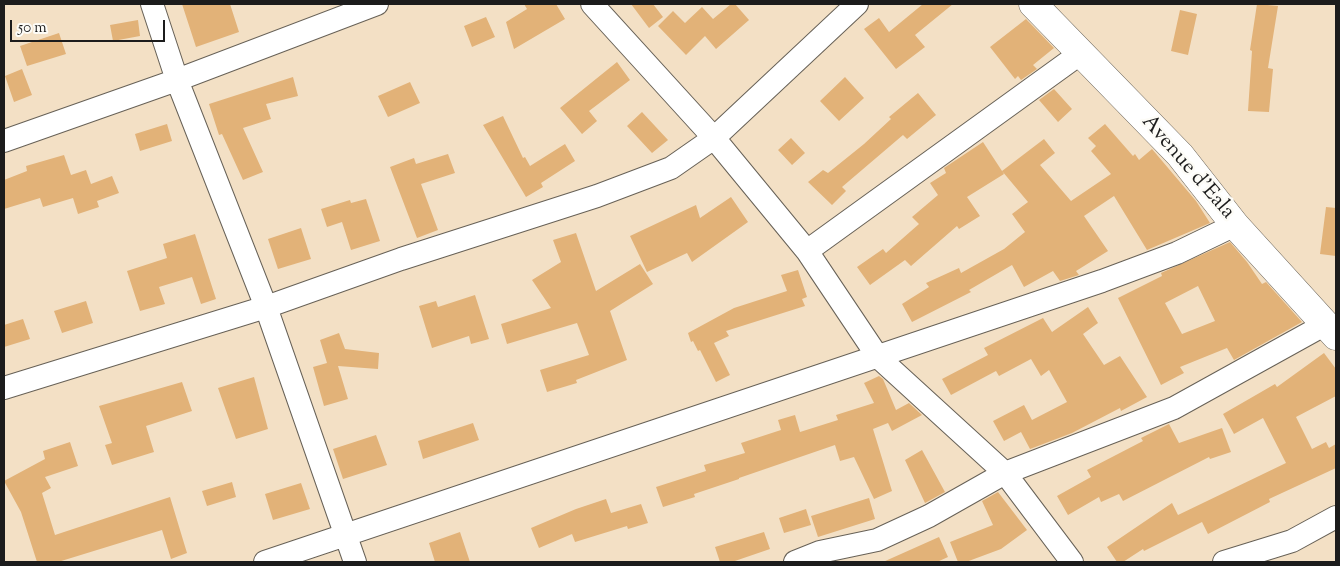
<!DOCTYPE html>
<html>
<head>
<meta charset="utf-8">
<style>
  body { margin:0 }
  #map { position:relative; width:1340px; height:566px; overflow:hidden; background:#f3e0c5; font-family:"Sorts Mill Goudy",serif }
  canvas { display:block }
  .frame { position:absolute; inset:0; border:5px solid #1c1c1c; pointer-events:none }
  .scale { position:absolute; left:10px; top:20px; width:155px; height:22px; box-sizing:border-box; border:2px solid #1c1c1c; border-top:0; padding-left:6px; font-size:15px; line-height:18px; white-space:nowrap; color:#1c1c1c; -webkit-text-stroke:4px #fdfcf7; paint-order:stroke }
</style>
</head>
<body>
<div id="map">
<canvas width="1340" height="566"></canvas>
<div class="frame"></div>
<div class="scale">50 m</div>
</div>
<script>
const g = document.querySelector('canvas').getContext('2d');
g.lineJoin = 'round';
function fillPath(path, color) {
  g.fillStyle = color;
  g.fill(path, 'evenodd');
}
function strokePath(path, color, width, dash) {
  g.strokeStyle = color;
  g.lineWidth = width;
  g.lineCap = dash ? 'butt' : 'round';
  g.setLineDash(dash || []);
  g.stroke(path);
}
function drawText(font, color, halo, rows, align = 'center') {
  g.font = font + ' "Sorts Mill Goudy",serif';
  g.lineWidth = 5;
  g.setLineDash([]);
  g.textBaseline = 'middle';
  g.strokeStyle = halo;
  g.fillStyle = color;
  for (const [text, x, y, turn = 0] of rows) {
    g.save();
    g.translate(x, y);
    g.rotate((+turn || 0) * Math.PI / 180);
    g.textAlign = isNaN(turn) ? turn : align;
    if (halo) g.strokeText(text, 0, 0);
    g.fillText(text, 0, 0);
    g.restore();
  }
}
fillPath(new Path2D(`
  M182,4h48l9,28 -43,15z
  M524,4h32l9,15 -51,30 -8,-27 21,-13z
  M631,4h22l10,13 -14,11z
  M731,4h4l14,16 -33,29 -11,-13 -19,19 -28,-29 15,-15 12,12 17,-16 11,12z
  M923,4h30l-38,31 10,12 -29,22 -32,-40 15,-11 10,14z
  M1257,4l21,2 -10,62 5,1 -4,43 -21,-1 4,-60 -2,-1z
  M1180,10l17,4 -9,41 -17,-4z
  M486,17l9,20 -23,10 -8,-21z
  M1026,19l28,29 -21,17 4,4 -16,11 -3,-4 -3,3 -25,-32z
  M138,20l2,16 -27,5 -3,-16z
  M59,33l7,21 -39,12 -7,-20z
  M617,62l13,18 -41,31 8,10 -15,13 -22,-26z
  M22,69l10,26 -18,7 -9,-26z
  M293,77l5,19 -32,8 5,15 -28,9 20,44 -20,8 -21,-46 -3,1 -10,-31z
  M845,77l19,21 -25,23 -19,-20z
  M410,82l10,21 -32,14 -10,-21z
  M1054,89l18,20 -14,13 -19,-22z
  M918,93l18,22 -29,24 -4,-4 -61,52 4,4 -14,14 -24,-23 15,-12 5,3 36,-29 27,-25 -2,-2z
  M642,112l26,28 -16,13 -25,-27z
  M503,116l20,42 2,-1 5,9 35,-22 10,17 -34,22 2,4 -17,10 -43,-72z
  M167,124l5,17 -32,10 -5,-17z
  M1105,124l28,32 2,-2 4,6 13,-11 44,52 14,22 -63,27 -33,-54 -30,20 24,35 -32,20 3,4 -19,6 -7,-10 -29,16 -12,-22 -43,25 2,2 -59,30 -10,-18 27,-17 -3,-4 33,-15 2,5 43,-24 21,-17 -13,-18 16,-12 -26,-31 42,-32 11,14 -15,12 31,36 40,-27 -20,-23 5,-5 -8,-8z
  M791,138l14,15 -13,12 -14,-15z
  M983,142l21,32 -37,23 13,19 -21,13 -2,-3 -46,40 -6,-6 -35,25 -13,-18 26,-18 3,4 33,-29 -7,-7 26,-22 -8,-12 16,-10 -2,-5z
  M448,154l7,19 -34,11 17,46 -21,8 -27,-71 24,-9 2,6z
  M64,155l7,20 15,-5 5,14 21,-8 7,17 -22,8 2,6 -21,7 -5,-16 -30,9 -3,-9 -36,11v-29l23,-9 -1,-5z
  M731,197l17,25 -56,40 -5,-9 -40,19 -17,-36 66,-31 4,13z
  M366,199l14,42 -29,9 -9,-28 -15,5 -6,-18 29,-9 1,3z
  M1326,207l10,1v48l-16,-2z
  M301,228l10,31 -33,10 -10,-30z
  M576,233l20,58 44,-27 13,20 -43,27 17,49 -51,20 1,3 -30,9 -7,-22 49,-15 -12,-32 -70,21 -6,-20 50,-16 -19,-28 29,-18 -8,-22z
  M195,234l21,65 -15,5 -9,-27 -33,10 6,17 -25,7 -13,-40 40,-13 -4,-14z
  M1230,242l17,20 15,22 4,-2 36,40 -68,38 -7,-12 -47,19 4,6 -23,12 -43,-87 44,-22 -1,-3zM1198,286l17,35 -33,13 -17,-31z
  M798,270l9,27 -5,2 3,7 -79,25 3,5 -15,7 16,32 -14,7 -16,-32 -2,1 -5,-10 -2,1 -3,-9 46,-25 53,-17 -6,-16z
  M475,295l14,44 -18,5 -2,-8 -37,12 -13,-42 17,-5 2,6z
  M86,301l7,22 -31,10 -8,-22z
  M1088,307l10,16 -15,11 21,31 16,-9 27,41 -26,14 -1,-3 -48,25 -42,16 -9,-17 -17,9 -11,-20 31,-16 8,15 35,-18 -18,-32 -8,6 -10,-17 -32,17 -3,-5 -45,24 -9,-16 46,-24 -4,-7 59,-30 9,14z
  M23,319l7,20 -26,8v-22z
  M339,333l6,16 34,4 -1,16 -40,-3 10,33 -24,7 -11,-39 14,-4 -7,-23z
  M1324,353l12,16v27l-40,21 16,32 14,-7 3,6 7,-4v24l-67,31 1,3 -62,32 -6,-12 -58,29 -1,-2 -20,13h-6l-10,-15 65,-44 6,12 108,-52 -23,-45 -29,16 -11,-20 52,-30 2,3z
  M879,376l4,3 13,31 13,-7 13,12 -30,16 -4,-8 -15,6 19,62 -18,8 -20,-42 -14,4 -5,-16 -96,33v1l-45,15 1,3 -32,10 -7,-20 50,-16 -2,-6 41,-12 -4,-10 40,-13 -3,-10 17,-5 5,17 38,-12 -2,-5 38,-12 -10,-20z
  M254,377l14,52 -32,10 -18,-51z
  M182,382l10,29 -46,15 8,26 -42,13 -7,-20 7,-2 -13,-37z
  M473,423l6,17 -56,19 -5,-18z
  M1169,424l10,19 43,-15 9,24 -21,7 -1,-2 -86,44 -4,-7 -18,8 -2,-5 -31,18 -11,-19 34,-19 -4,-7 56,-29 -2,-3z
  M376,435l11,30 -44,14 -10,-30z
  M70,442l8,24 -33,11 6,11 -9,5 13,42 115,-38 17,56 -16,6 -9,-29 -104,32h-21l-16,-50 -17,-31 41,-22 -2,-8z
  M922,450l23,42 -20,11 -20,-43z
  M232,482l4,15 -29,9 -5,-15z
  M301,483l9,26 -37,11 -8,-26z
  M998,492l29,38 -26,19 -35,13h-8l-8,-20 43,-17 -11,-24z
  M869,498l6,21 -57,18 -7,-21z
  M606,499l5,14 30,-9 7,19 -20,6 -1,-3 -52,16 -3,-8 -33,14 -8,-20 45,-19z
  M806,509l5,16 -27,8 -5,-15z
  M460,532l10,30h-35l-6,-19z
  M764,532l6,17 -38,13h-12l-5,-15z
  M939,537l9,20 -11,5h-54z`), '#e2b278');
const minor = new Path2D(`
  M152,4l25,76 89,227 89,255
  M592,4l122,134 93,113 71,106 127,116 67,89
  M4,141l173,-61 200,-76
  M807,251l274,-198
  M4,388l262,-81 135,-48 196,-63 74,-28 43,-30 143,-134
  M265,562l837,-281 75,-28 58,-28
  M795,562l25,-10 57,-12 52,-24 76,-43 169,-65 150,-83
  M1224,562l68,-21 44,-24`);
const tertiary = new Path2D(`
  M1033,4l147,151 55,70 101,111`);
strokePath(minor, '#676157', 24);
strokePath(tertiary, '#676157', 29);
strokePath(minor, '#fff', 22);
strokePath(tertiary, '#fff', 28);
drawText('21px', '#1c1c1c', '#fdfcf7', [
  ["Avenue d'Eala",1187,168,49]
]);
</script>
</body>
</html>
